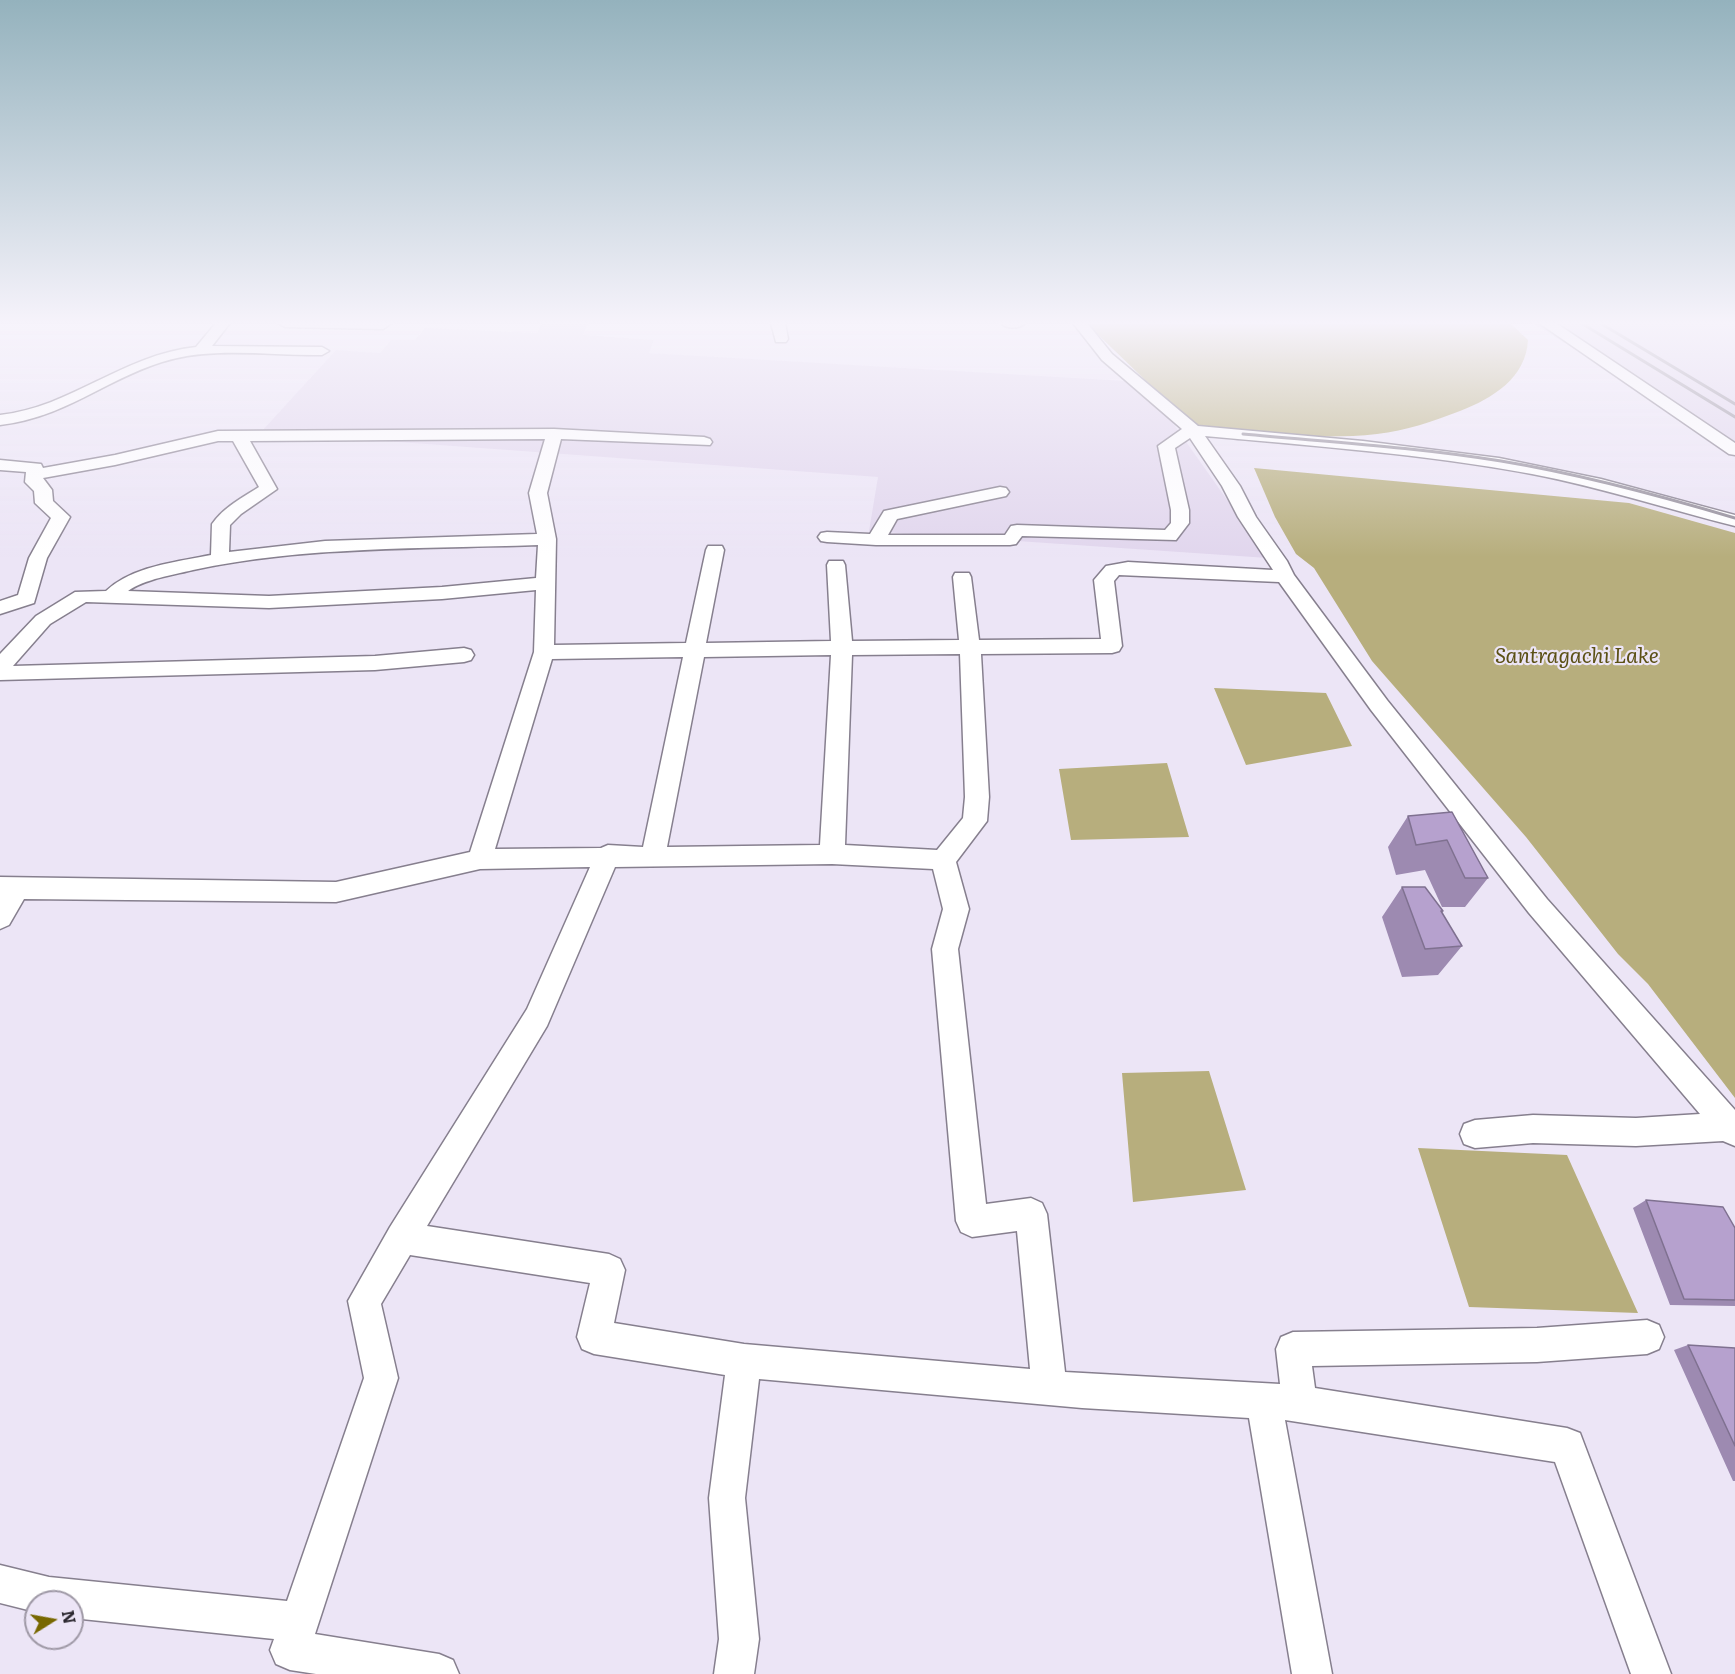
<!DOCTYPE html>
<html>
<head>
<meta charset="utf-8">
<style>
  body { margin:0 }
  #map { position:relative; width:1735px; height:1674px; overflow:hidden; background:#ece5f6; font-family:Literata,serif }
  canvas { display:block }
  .north { position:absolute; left:24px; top:1590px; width:60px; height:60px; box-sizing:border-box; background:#ece5f6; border:2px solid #9f99a6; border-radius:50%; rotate:79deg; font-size:16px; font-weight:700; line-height:24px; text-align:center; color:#2b282f }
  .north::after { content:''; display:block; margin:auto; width:21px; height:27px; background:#786800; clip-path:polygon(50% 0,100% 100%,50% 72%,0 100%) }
</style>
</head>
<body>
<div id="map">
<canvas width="1735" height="1674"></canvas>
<div class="north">N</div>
</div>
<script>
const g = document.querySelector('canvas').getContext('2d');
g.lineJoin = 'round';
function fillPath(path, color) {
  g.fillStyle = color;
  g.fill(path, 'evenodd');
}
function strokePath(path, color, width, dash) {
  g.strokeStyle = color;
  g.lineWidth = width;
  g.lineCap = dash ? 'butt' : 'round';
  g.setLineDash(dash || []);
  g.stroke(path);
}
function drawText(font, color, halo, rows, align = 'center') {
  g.font = font + ' Literata,serif';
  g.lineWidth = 4.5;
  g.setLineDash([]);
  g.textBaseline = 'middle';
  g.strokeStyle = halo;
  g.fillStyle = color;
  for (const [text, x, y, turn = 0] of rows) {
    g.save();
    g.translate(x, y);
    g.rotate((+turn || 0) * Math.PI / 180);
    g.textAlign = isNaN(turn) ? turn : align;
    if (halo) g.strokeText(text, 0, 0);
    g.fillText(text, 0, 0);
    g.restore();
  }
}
fillPath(new Path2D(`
  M543,323h45l-5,12 71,5 -5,13 495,29 124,176 -399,-27 9,-54 -617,-45 75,-82 44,3 11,-13h24l10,-12 112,5z
  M1532,323h203v126z`), '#e1d6ed');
fillPath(new Path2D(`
  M1086,323h424l18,17c-2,38 -35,58 -68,71 -27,10 -54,20 -83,23 -63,7 -135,-2 -196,-11l-39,-46z
  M1254,468l375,35 106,30v565l-87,-114 -30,-30 -92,-117 -154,-176 -58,-93 -18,-14 -21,-37z
  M1214,688l112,5 26,53 -106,19z
  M1167,763l22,74 -118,3 -12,-71z
  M1209,1071l37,119 -113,12 -11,-129z
  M1418,1148l149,7 71,158 -169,-6z`), '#b7ae7d');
const minor = new Path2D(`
  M216,323h14l-18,23 110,1 7,4 -7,4c-51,1 -110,-9 -160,7 -60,19 -96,55 -162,63v-10c72,-8 122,-60 196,-68z
  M278,323h114l-9,6 -98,-2z
  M771,323h14l3,16 -2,3h-10z
  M1001,323h24c-5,6 -19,6 -24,0z
  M1073,323h14l25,31 86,72 165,15 136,17 102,21 134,36v11c-68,-17 -134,-39 -203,-52 -108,-20 -218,-28 -327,-38l35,50 16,31 31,44 7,14 93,125 160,199 188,211v36l-12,-5 -87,5 -103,-3 -58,5 -11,-4 -4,-10 4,-10 11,-4 58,-5 103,3 64,-4 -171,-201 -158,-203 -92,-128 -160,-7 -5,6 8,65 -3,5 -7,2 -131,1 8,143 -2,24 -31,41 13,47 -11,40 28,255 45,-6 11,5 5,11 18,158 215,12 -4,-35 5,-12 12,-5 244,-4 110,-8 12,5 5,12 -5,12 -12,5 -110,8 -225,4 3,22 252,40 13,5 91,241h-40l-76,-212 -270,-42 47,254h-40l-43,-256 -167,-10 -323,-29 -14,119 14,141 -5,35h-40l5,-35 -10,-141 16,-123 -131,-21 -12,-5 -5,-12 13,-54 -180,-28 -29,49 17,74 -83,256 124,20 14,6 6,14h-143l-26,-4 -14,-6 -6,-14 4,-11 -202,-21v-16h-36v10l-36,-9v-38l49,12 238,24 77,-223 -16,-77 42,-74 137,-218 63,-142 -110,2 -144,33 -312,-3 -15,26 -9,4v-52l336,5 134,-30 64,-200 2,-62 -94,9 -173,9 -183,-6 -36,22 -37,42 362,-10 89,-8 7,2 3,5 -3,5 -7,2 -89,8 -375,10v-26l36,-38 39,-24 31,-1c27,-25 70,-29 105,-36l1,-31c12,-17 30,-26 47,-37l-26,-46h-15l-103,24 -72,13 9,12 1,11 17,16 -23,41 -13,45 -34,11v-13l18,-6 11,-37 22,-40 -16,-15 -1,-12 -9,-9 1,-10 -26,-2v-10l41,4 2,4 72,-13 103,-24 336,-2 150,8 6,2 2,3 -2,3 -149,-6 -14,54 9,46 -2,106 132,-2 20,-93 2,-4h14l2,4 -18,93 125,-2 -4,-76 2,-4h14l2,4 7,76 107,-1 -6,-63 2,-4h14l2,4 8,63 122,-1 -7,-59 12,-14 22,-4 145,8 -35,-53 -16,-31 -32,-48 -15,10 14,62v13l-13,17 -154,-4 -6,8 -6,1h-134l-49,-3 -6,-1 -3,-4 3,-4 6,-1 43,2 14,-23 116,-24 6,1 3,4 -3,4 -109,23 -9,16h117l6,-9 6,-1 148,5 6,-7v-13l-13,-64 24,-17 -80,-69zM545,439l-16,54 8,41 -212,7 -96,11 1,-27 11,-11 36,-25 -27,-48zM538,545l-2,33 -94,9 -173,9 -141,-5c17,-12 45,-16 65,-21 112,-24 230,-21 345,-25zM960,654l5,143 -2,21 -26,32 -92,-5 7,-190zM831,655l-11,190 -153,2 37,-190zM683,657l-40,190 -35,-2 -7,3 -106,1 57,-190zM832,864l101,5 10,40 -11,40 24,272 5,11 11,5 45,-6 13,138 -286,-25 -130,-21 11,-53 -5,-11 -11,-5 -182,-28 120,-200 68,-159z
  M1539,323h17l179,120v12l-6,-1z`);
strokePath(minor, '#867f8e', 3);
fillPath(minor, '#fff');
strokePath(new Path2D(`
  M1581,323l154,94
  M1600,323l135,81
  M1243,434c86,8 173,13 258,27 79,13 157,34 234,57`), '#938d9a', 3);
fillPath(new Path2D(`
  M1452,812l36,66 -23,29h-23l-17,-37 -29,5 -8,-28 20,-31z
  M1402,887l41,24 -1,2 20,33 -24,29 -36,2 -20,-60z
  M1646,1200l89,28v78l-65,-1 -37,-97z
  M1688,1345l47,3v133h-2l-59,-131z`), '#9d8ab1');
const building = new Path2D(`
  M1452,812l36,66h-23l-18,-38 -31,5 -8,-29z
  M1402,887h23l18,24h-2l21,35 -37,3z
  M1646,1200l77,7 12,21v72l-51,-1z
  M1688,1345l47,3v98z`);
fillPath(building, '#b6a1ce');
strokePath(building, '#7f7190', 1.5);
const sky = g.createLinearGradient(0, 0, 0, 557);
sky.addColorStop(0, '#94b2bd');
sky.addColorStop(0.58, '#f6f3fb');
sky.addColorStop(1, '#f6f3fb00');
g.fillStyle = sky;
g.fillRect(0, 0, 1735, 557);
drawText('italic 21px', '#5b5015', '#ece5f6', [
  ["Santragachi Lake",1577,657]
]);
</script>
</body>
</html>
